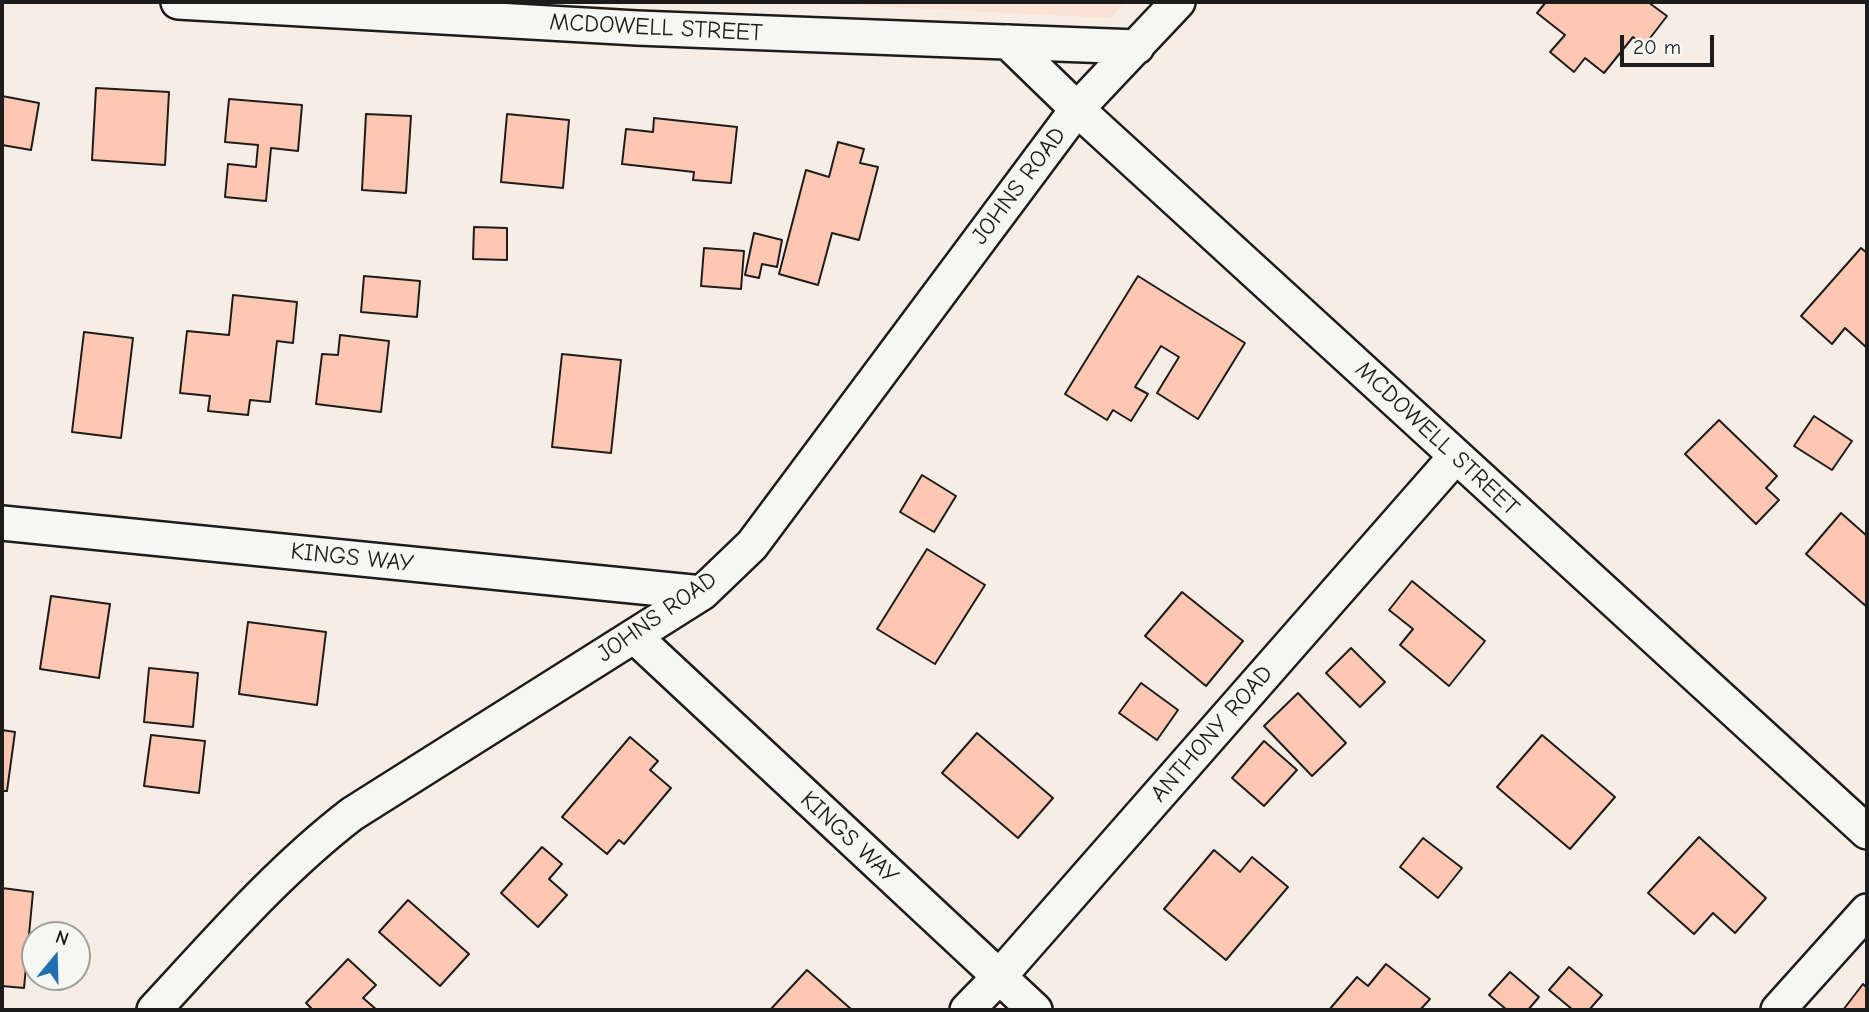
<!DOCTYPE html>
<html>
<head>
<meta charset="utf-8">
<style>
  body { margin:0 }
  #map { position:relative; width:1869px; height:1012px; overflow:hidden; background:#f8ede5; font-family:"Comic Neue",sans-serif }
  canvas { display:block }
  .frame { position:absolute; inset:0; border:4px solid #1c1c1c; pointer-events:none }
  .north { position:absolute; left:21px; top:921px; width:70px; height:70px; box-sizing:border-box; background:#f6f6f2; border:2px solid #9f9f9c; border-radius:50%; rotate:19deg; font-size:19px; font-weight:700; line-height:28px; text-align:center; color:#1c1c1c }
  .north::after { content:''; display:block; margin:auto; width:24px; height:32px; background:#1f6fb2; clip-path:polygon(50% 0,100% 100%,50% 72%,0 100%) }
  .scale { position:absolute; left:1620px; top:35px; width:94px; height:32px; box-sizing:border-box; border:4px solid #1c1c1c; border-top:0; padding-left:9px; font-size:21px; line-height:24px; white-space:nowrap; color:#1c1c1c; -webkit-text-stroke:5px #f6f6f2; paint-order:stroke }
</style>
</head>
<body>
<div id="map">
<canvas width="1869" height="1012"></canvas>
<div class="frame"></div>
<div class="north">N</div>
<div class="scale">20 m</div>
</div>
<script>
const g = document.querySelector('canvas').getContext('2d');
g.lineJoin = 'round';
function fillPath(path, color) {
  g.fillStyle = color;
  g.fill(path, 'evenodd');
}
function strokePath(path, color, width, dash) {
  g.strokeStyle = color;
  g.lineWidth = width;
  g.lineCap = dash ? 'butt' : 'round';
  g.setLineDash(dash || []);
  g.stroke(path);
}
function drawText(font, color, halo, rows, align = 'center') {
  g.font = font + ' "Comic Neue",sans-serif';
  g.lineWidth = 5;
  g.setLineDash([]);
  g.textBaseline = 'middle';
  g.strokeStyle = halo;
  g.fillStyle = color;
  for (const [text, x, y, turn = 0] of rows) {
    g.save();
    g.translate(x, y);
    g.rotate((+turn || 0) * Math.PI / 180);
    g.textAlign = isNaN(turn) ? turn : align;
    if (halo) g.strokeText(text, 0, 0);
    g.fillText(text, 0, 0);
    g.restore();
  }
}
fillPath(new Path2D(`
  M789,2h336l-15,16z`), '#fae2d5');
const building = new Path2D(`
  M1546,2h102l19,14 -23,30 -11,-9 -29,36 -19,-15 -11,14 -24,-20 15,-17 -28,-22z
  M96,88l73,4 -4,73 -73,-5z
  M2,96l37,7 -8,47 -29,-5z
  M229,99l73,6 -4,46 -27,-3 -5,53 -41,-4 3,-33 28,3 2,-22 -33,-3z
  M366,114l45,2 -5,77 -44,-3z
  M507,114l62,6 -6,68 -62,-6z
  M654,118l83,9 -6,56 -38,-3 1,-8 -72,-8 4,-35 27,3z
  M838,142l26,7 -4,14 18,4 -19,73 -27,-7 -14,52 -39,-11 27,-104 23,7z
  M474,227l33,1v32l-34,-1z
  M754,233l28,7 -5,27 -15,-3 -3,14 -14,-3z
  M704,248l40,3 -3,38 -40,-3z
  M1861,248l6,5v95l-22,-20 -13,16 -31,-28z
  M364,276l56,5 -3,36 -56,-5z
  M1138,276l107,67 -47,76 -41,-26 22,-36 -18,-11 -26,41 13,7 -17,27 -18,-11 -6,10 -42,-26z
  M233,295l64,7 -4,41 -16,-2 -7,61 -20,-2 -2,15 -40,-4 2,-15 -30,-3 7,-62 42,4z
  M84,332l49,6 -12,100 -49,-6z
  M340,335l49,6 -8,71 -65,-8 6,-50 16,1z
  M562,354l59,6 -10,93 -59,-6z
  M1814,416l38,25 -20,29 -38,-24z
  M1719,420l58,56 -11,12 13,12 -23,24 -71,-70z
  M922,475l34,21 -22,36 -34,-20z
  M1841,513l26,23v71l-61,-53z
  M927,549l58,36 -50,79 -58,-35z
  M1412,581l73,60 -36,45 -49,-41 13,-16 -24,-19z
  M1182,592l61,49 -37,45 -61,-50z
  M51,596l59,8 -11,74 -59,-9z
  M248,622l78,10 -9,73 -78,-11z
  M1351,648l34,34 -25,25 -34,-34z
  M149,668l49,5 -5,54 -49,-5z
  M1141,683l37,27 -21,30 -38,-27z
  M1298,693l48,50 -34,33 -48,-50z
  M2,730l13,2 -8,59h-5z
  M977,733l76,65 -35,40 -76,-65z
  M151,735l54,6 -6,52 -55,-7z
  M1542,735l73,62 -45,52 -73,-62z
  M630,737l28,24 -8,9 21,18 -47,56 -5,-4 -12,14 -45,-37z
  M1264,741l33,29 -33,36 -32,-28z
  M1699,837l67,61 -31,35 -22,-20 -19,21 -46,-41z
  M1423,838l39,30 -24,30 -38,-31z
  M542,847l20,17 -13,15 18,16 -29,32 -37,-34z
  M1214,850l26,22 12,-15 36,30 -62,73 -62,-51z
  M2,888l31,4 -9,96 -22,-2z
  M408,900l61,54 -29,32 -61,-54z
  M348,959l28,26 -13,13 14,12h-64l-7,-7z
  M1386,964l44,35 -10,11h-91l28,-33 11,9z
  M1569,967l33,28 -13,15h-16l-24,-20z
  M807,970l45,40h-82z
  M1510,972l29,25 -11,13h-21l-18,-15z
  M1863,984l4,4v22h-24z`);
fillPath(building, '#fec7b1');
strokePath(building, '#1c1c1c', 2);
const street = new Path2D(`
  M178,2l459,26 500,19
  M1008,42l69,67 790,723
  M2,523l700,70
  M634,636l401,374
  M154,1010c63,-68 124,-139 198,-196l350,-221 50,-48 325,-436 101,-107
  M967,1010l31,-32 458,-522
  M1778,1010l89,-99`);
strokePath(street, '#1c1c1c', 38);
strokePath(street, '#f6f6f2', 33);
drawText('24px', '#1c1c1c', '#f6f6f2', [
  ["MCDOWELL STREET",656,28,3],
  ["JOHNS ROAD",1019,186,-53],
  ["MCDOWELL STREET",1437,439,43],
  ["KINGS WAY",352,558,6],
  ["JOHNS ROAD",657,617,-35],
  ["ANTHONY ROAD",1212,734,-49],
  ["KINGS WAY",849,838,43]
]);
</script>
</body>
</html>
